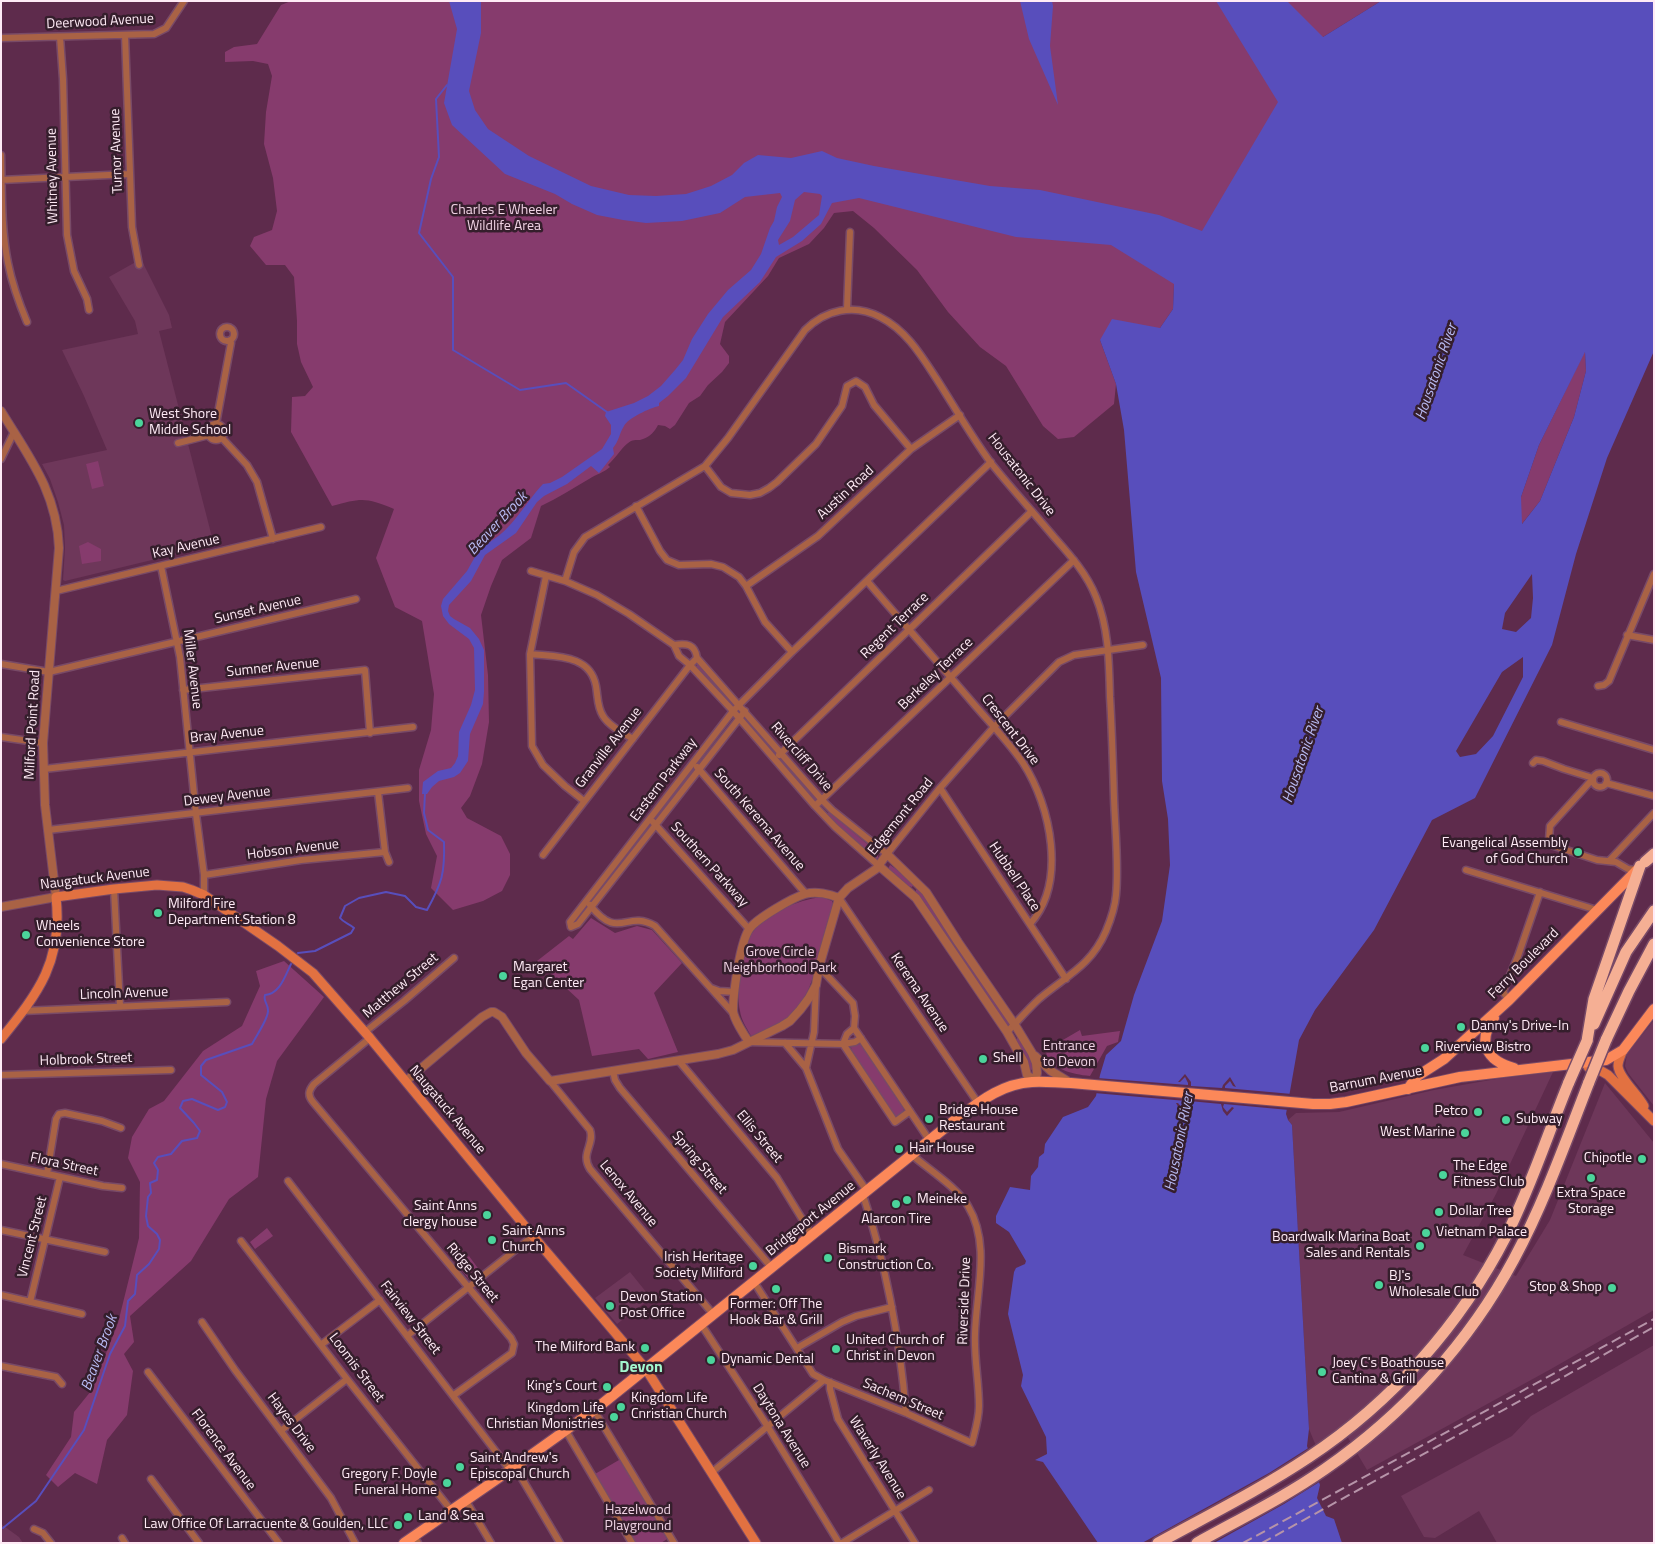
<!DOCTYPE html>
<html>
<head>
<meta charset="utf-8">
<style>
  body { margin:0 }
  #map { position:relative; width:1655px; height:1544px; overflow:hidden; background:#5e2b4c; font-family:"Titillium Web",sans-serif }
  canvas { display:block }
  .frame { position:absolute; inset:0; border:2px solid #ffebf6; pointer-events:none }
</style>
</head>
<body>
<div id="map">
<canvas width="1655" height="1544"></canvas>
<div class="frame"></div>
</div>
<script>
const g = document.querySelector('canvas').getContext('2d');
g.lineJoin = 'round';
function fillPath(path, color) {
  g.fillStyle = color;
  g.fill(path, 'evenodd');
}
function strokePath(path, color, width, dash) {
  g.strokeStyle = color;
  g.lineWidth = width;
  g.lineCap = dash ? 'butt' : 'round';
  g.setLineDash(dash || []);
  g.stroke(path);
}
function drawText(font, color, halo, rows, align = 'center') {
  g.font = font + ' "Titillium Web",sans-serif';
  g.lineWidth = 5;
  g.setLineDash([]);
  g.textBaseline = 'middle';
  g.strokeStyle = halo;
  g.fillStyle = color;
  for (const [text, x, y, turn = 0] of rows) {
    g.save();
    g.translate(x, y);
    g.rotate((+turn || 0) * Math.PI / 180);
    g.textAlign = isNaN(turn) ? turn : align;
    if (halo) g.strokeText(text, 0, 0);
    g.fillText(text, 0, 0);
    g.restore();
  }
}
fillPath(new Path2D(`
  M141,259l28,56 3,13 -13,3 55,214 -149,36 -2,-1 2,-32 -1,-23 -6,-23 -8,-23 -8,-15 65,-14 -23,-54 -22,-46 76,-16 -3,-13 -26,-44z
  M1654,1020v86l-26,-33 -3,-7 2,-12z
  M1553,1072l-57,122 -33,61 53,21 34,-56 55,-137 49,60v167l-103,59 -184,101 -26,-44 -25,20 -7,-17 -17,-304 -4,-5 8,-7 43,-1 95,-22 62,-11z
  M630,1272l21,26 -34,26 -22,-26z
  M1654,1345v198h-157l-18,-32 -44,27 -11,-1 -23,-41 111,-60 19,-20z
  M1,1524l18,13 4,6h-22z`), '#6e375a');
fillPath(new Path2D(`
  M291,1h1090l-58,36 -149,247 -1,25 -13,19 -60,12 16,44 -2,20 -40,33 -16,2 -15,-13 -37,-60 -26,-19 -32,-35 -31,-42 -43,-42 -21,-17 -19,2 -10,15 -15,16 -30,14 -11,18 -43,46 -5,22 9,12v7l-7,9 -14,13 -8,11 -11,7 -14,22 -5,4 -5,-3 -7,-1c-3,6 -8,12 -15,14 -4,2 -8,0 -12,2 -8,4 -15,17 -23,24l2,2c-7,6 -13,7 -21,12 -16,9 -31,19 -48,27l-10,32 -29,22 -11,26 -10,29 7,60 1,47 -7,42 -12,32 -9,12 6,10 34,18 9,18v21l-8,16 -19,10 -30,9 -22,-22 6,-32 -11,-22 -7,-33v-31l12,-40 3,-36 -12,-73 -27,-14 -19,-49 18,-49c-28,-12 -33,-11 -62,-3l-41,-74 1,-35 13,-1 8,-9 -12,-25 -4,-18v-23l-3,-44 -9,-12h-19l-16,-19 4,-9 18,-7 5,-19 -4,-33 -9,-34 2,-32 6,-36 -4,-12 -15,-3 -28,1v-10l9,-5 23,-3 24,-39z
  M1585,351l1,20 -12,46 -34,84 -19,24v-28l18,-52z
  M98,461l6,25 -12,3 -6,-25z
  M88,542l13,7v12l-19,3 -3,-18z
  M698,664l3,1 34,40 -3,2 -36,-40z
  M743,715l32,35v3l-2,1 -29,-31z
  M781,759l37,40 -2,3 -3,-1 -33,-40z
  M829,812l49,41v5l-4,1 -47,-44z
  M890,865l25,17 -1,2 -2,3 -3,-1 -20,-16v-3z
  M919,888l91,135 -1,3h-4l-89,-134v-2z
  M822,897l10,4 1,4c-3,11 -8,22 -10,34 -8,30 -12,63 -40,82 -10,7 -21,10 -32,15 -4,-8 -10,-16 -11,-25 -4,-17 1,-64 12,-78 15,-20 45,-33 70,-36z
  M591,918l24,15 22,-7 15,4 30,33 -28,30 24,59 -30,7 -9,-10 -47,7 -13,-56 -42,-39 32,-25 4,3z
  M284,961l40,36 -47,64 -11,38 -8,78 -29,22 -38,62 -61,55 4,26 -10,12 9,17 -6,44 -20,25 -10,44 -22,-11 -17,14 -12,-12 25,-38 3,-25 17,-21 27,-68 21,-85 1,-56 -12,-24 4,-21 17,-28 15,-8 39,-50 39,-25 18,-40 -4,-15z
  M1080,1030l2,6 38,-5 -2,11 -11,4 -17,30c-20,-2 -31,-6 -46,-19l3,-3 -3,-3z
  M1018,1037l10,15 7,17 -5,1 -5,-14 -9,-16z
  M860,1044l3,1 41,63 -1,5 -8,4 -43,-65 -1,-5z
  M267,1228l6,8 -18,13 -5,-7z
  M469,1256l11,15 -11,8 -12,-14z
  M619,1460h2l46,79 -6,4h-27l-39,-69z`), '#863b6d');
fillPath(new Path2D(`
  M449,1h32v32l-12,58 6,19 13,19 41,27 62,30 38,9 27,1 30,-2 25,-8 21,-11 12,-12 14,-8 33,3 31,-7 15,7 37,8 116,20 50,4 119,25 43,16 76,-129 -62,-101h71l36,36 58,-36h273v350l-47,107 -31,96 -24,91 -77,153 -43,22 -58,110 -59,80 -16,30 -13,74 2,6 4,5 17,304 -2,17 13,39 -3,13 9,18 8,3 8,24h-244l-55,-81 -8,-2 12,-6 -1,-17 -25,-51 2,-11 -15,-61 6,-42 2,-4 9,-4 1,-3 -17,-29 -13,-9v-7l14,-29 20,3 1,-14 7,-9 1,-10 5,-4 1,-9 18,-27 25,-10 8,-11 4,-21 6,-20 15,-14 13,-46 28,-74 8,-56 -2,-46 -6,-38 -1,-103 -25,-106 -12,-142 -8,-46 -16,-44 12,-21 48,9 13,-19 1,-25 -63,-39 -95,-8 -157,-39 -27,5 -11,21 -19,17 -26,16 -16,25 -37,35 -37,61 -18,18 -9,7v3c-9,2 -31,12 -35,20 -5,8 -5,15 -11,22l1,6 -15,19 -8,-7 -24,18 -23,12 -7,6 -21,31 -31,22 -14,26 -22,24 -1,6 2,5 4,3 16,9 9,11 5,11v42l-1,12 -13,30 -2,27 -8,12 -6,4 -15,4 -7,6 -5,7h-5l1,-12 15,-11 13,-3 4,-5 3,-7 1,-24 12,-27 4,-15 -1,-42 -5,-9 -20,-15 -6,-8 -2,-10 2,-7 24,-28 14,-25c28,-10 42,-41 62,-62l7,-1 12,-6 40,-28 9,-15v-9l-6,-9 1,-4 28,-9 14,-7 13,-10 14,-16 8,-10 9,-21 16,-25 20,-24 23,-20 10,-16 9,-26 4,-7 3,-14 5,-10 -2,-4 -35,4 -25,16 -38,8 -36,2 -23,-3 -26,-5 -25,-11 -17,-10 -50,-20 -53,-49 -8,-22 13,-74zM804,192l16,2 2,2 -3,19 -26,22 -14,8 -1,-5 12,-19 5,-21zM1585,352l1,19 -12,46 -34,84 -18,23 -1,-27 18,-52zM1532,574l1,24 -2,20 -15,14 -14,-3 3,-16zM1523,657v20l-30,59 -17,18 -16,3 -4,-6 46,-79z
  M1020,1h32l1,5 -3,40 8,59 -29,-66z`), '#584ebc');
fillPath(new Path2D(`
  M1185,1074l6,8v4l31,2 1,-3 7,-8 6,10 -3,-1 -3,-5 -5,5v2l67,6 -3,16 -65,-6 -1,3 4,5 5,-5 2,1 -7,8 -4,-5 -2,-7 -32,-3 -3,7 -5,4 -5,-9h2l4,5 4,-4v-3l-92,-8 3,-15 91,7v-2l-3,-6 -5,5h-2z
  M1310,1447l11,34 -37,23 -70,39h-72l127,-70z`), '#5e2b4c');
strokePath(new Path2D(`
  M447,85l-11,14 3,58 -8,22 -12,54 34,44v73l67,40 46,-7 41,29
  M298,953l17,-2 36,-18 3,-5c-4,-4 -10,-5 -14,-10l5,-12 14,-8 27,-6 19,4 11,11 11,3c15,-27 18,-37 17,-68l-16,-12 -4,-17 1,-20
  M3,1528l33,-27 48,-71 26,-76 15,-28 3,-25 7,-7 2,-19 12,-11 10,-15 1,-9 -3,-6 -9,-8 -2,-10 2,-19 3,-4 -1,-10 7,-3 1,-10 -4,-7 4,-6 13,-3 11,-13 15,-3 3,-7 -6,-8 -14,-15 3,-7 9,-2 26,11 7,-3 2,-5 -5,-10 -21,-17v-9l5,-6 46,-16c4,-8 17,-26 16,-34 0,-6 -5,-9 -3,-15 15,-1 20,-19 26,-31`), '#584ebc', 2);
const minor = new Path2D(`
  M125,35l7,192 7,38
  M60,37l3,42 4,156 7,36 13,28 2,11
  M1,38l153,-4 12,-6 18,-27
  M1,155c1,35 0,74 7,108 4,20 11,40 19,59
  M1,180l129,-6
  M847,309l3,-77
  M220 334a7 7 0 1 1 14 0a7 7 0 1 1-14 0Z
  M216,424l15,-81 -1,-3
  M208 432a8 8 0 1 1 16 0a8 8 0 1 1-16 0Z
  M222,438l25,27 10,17 16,57
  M178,443l31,-8
  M1,459l13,-27
  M705,466l16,21 10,6 19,2 10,-2 9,-5 8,-6 39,-38 26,-38 5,-20 9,-5 9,6 9,18 37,44
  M636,506l24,45 7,9 12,5 32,-1 12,3 16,10 7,9 19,36 27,30
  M161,566l19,91 16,157 8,61v20
  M531,571l34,10 32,14 32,19 45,31 5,11 11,9 43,46 82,95 20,21 43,38
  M546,576l-16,78 2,92 11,19 22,21 19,15
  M565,581l9,-29 11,-15 120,-71 23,-28 77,-108c20,-20 49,-27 75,-13 26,13 41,38 56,61 18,28 35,58 55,85 20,25 42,49 63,74 16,18 33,37 42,60 13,32 13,66 14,100 2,34 3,68 4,101 1,31 5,67 2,97 -1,13 -5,24 -10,36 -15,35 -40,45 -67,68 -11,10 -21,22 -32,33
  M867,581c35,41 70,80 105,121 17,20 36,39 51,61 28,43 44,120 7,161
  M746,586l72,-50 93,-87 49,-34
  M56,591l265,-64
  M1627,635l27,5
  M674,645c13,-2 21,-1 23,13l125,142 10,10 55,44 53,-66 54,-61 65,-65 15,-7 69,-10
  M530,654c26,3 60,0 66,32 2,11 1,21 7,30 6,10 20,17 30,23
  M1,664l48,8 307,-73
  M1598,686l6,-1 5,-4 45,-107
  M183,690l182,-20 5,63
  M745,711l-167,213 -7,3 -1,-5 163,-211 59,-59 199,-190
  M1561,722l93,28
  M1,737l42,6
  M779,755l253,-244
  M1533,763l3,-3 7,1 21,8 29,9
  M697,767l109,127
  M44,769l369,-42
  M1593 780a7 7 0 1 1 14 0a7 7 0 1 1-14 0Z
  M1593,780l-4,3 -39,43 -1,14 2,5 46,15 19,2 12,7 9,1
  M1606,783l48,13
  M940,788l126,191
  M378,792l7,60 4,10
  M815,806l259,-246
  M653,822l96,107
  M48,830l360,-42
  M543,855l147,-190 7,-7
  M1609,861l45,-48
  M1466,870l131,40
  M204,875l97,-15 84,-8
  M114,889l6,117
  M839,898l139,205
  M590,905c29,37 36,4 65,21l78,87
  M819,967l34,36 2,13 -1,12 76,113
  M711,988l8,3 16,1
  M1509,1000l-6,-8 15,-36 22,-64
  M23,1011l204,-9
  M365,1032l39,-31 50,-43
  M370,1038l-56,46c-5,6 -7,11 -1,18l198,236 3,6 -2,9 -58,42
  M861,1038l-6,4 -12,2 52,78 15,-11
  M749,1042l94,2 4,-10 7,-6
  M785,1043l21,25 32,81 29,42
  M679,1061l98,117 35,57
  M806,1068l8,-36 2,-47
  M613,1071l2,9 5,8 152,180
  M1,1075l170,-5
  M550,1081l40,49c5,15 -10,23 0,39l123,145
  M1,1164l102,22 19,2
  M47,1174l9,-55 3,-5 6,-1 37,8 19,7
  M288,1181l222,289
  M863,1195c23,70 37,145 43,218
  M1,1230l104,22
  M241,1241l106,138 104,131
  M754,1282l59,92 11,6 82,33 66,30c3,-12 7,-24 7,-37 0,-24 -5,-48 -4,-72 1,-42 16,-90 -7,-128 -10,-18 -40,-37 -56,-51
  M1,1295l81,19
  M30,1302l30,-125
  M202,1322l33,48 96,128 24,45
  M701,1324l67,103 71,116
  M407,1336l126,-100
  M322,1344l58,-44
  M797,1348l45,-26 14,-6 36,-9
  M1,1366l55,11 6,7
  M148,1372l131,171
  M830,1382v7l8,30 77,124
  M594,1410l80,133
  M282,1430l65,-51
  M566,1431l66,112
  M515,1467l45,76
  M711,1473l113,-93
  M151,1479l48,64
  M466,1501l25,42
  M34,1529l9,4 8,10
  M414,1536l4,7
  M122,1538l3,5
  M842,1543l87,-53`);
const tertiary = new Path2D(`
  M1,411c28,46 56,81 58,137l-16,195 2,62 11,92 -55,10
  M749,1042c-5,-7 -15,-23 -16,-31 0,-16 7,-70 17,-83 8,-10 42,-30 55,-34 11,-3 25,0 34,4
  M1035,1056l16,15 18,11
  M406,1081l76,-64 9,-5h3l8,5 24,36 24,28 168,-27 15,-4 49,-24 8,-5 10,-11 9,-12 7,-13 3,-18 20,-69 9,-10 28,-19 11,-15 39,38 32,50 57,83 17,28 4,10 1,10 -2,8 -8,-6 -3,-13 -17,-30 -91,-134 -38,-33`);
const secondary = new Path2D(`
  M1,1039c38,-47 62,-78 55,-142l58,-8 43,-4 26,2 9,3 12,5 74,51 35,27 57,65 163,198 113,133 110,174
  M1623,1050c-2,5 -5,11 -5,16 1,12 20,28 26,40
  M1588,1067l8,1 12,7 46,46`);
const primary = new Path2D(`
  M1494,1018c-17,23 -8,43 20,50
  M1408,1089l8,-12 28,-18 65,-59 130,-132
  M404,1543l106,-73 87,-62 354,-285c26,-19 48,-39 81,-41 13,-1 26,1 39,1l242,21h17l16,-2 114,-25 146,-17 17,-10 31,-41`);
const motorway = new Path2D(`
  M1645,862l9,-8
  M1594,1024l32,-72 28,-41
  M1606,1040l23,-49 25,-47
  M1587,1041l7,-42 46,-133
  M1158,1543c51,-28 103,-54 151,-86 83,-55 152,-133 197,-221 25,-49 42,-103 63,-154
  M1197,1543c43,-24 88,-46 128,-74 78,-54 144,-126 189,-210 30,-56 52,-118 75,-177`);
strokePath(minor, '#784a67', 9);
strokePath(tertiary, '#784a67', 10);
strokePath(secondary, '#784a67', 11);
strokePath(primary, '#784a67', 12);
strokePath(motorway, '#784a67', 14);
strokePath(minor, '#a96245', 6);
strokePath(tertiary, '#a96245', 8);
strokePath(secondary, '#e27141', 9);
strokePath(primary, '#fc8859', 10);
strokePath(motorway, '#f5af94', 11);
strokePath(new Path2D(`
  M1243,1543l411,-224
  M1262,1543l392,-216`), '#b694a9', 2, [10, 5]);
const motorwayBridge = new Path2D(`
  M1569,1082l18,-41
  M1589,1082l17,-42`);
strokePath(motorwayBridge, '#784a67', 14, []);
strokePath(motorwayBridge, '#f5af94', 11);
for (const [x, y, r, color] of [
  [139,423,5,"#4bd49b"],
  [1578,852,5,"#4bd49b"],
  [158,913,5,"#4bd49b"],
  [26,935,5,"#4bd49b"],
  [503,976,5,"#4bd49b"],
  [1461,1027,5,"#4bd49b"],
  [1425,1048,5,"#4bd49b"],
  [983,1059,5,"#4bd49b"],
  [1478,1112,5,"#4bd49b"],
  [929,1119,5,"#4bd49b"],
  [1506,1120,5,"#4bd49b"],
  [1465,1133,5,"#4bd49b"],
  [899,1149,5,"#4bd49b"],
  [1642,1159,5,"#4bd49b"],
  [1443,1175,5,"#4bd49b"],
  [1591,1178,5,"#4bd49b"],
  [907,1200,5,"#4bd49b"],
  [896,1204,5,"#4bd49b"],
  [1439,1212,5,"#4bd49b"],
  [487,1215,5,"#4bd49b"],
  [1426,1233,5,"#4bd49b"],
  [492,1240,5,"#4bd49b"],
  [1420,1246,5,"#4bd49b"],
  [828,1258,5,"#4bd49b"],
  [753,1266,5,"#4bd49b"],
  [1379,1285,5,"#4bd49b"],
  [1612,1288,5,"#4bd49b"],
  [776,1289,5,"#4bd49b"],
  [610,1306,5,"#4bd49b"],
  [645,1348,5,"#4bd49b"],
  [836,1349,5,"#4bd49b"],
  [711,1360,5,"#4bd49b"],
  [1322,1372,5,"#4bd49b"],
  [607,1387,5,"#4bd49b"],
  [621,1407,5,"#4bd49b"],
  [614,1417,5,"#4bd49b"],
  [460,1467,5,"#4bd49b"],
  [447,1483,5,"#4bd49b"],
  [408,1517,5,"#4bd49b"],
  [398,1525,5,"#4bd49b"]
]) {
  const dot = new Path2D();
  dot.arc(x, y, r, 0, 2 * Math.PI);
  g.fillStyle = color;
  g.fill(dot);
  strokePath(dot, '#351e2c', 2);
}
drawText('14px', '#ffebf6', '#351e2c', [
  ["Deerwood Avenue",100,22,-3],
  ["Turnor Avenue",117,151,-92],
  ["Whitney Avenue",53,176,-91],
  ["Housatonic Drive",1021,475,52],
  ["Austin Road",846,493,-43],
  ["Kay Avenue",186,547,-13],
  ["Sunset Avenue",258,610,-13],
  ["Regent Terrace",895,626,-44],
  ["Sumner Avenue",273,668,-6],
  ["Miller Avenue",192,669,83],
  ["Berkeley Terrace",936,674,-44],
  ["Milford Point Road",33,725,-87],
  ["Crescent Drive",1010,730,52],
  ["Bray Avenue",227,735,-6],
  ["Granville Avenue",609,748,-52],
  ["Rivercliff Drive",801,757,49],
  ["Eastern Parkway",664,780,-53],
  ["Dewey Avenue",227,797,-7],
  ["Edgemont Road",901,817,-51],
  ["South Kerema Avenue",759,820,49],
  ["Hobson Avenue",293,850,-7],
  ["Southern Parkway",709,865,48],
  ["Hubbell Place",1014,877,56],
  ["Naugatuck Avenue",95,879,-7],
  ["Ferry Boulevard",1524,964,-45],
  ["Matthew Street",401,986,-40],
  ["Kerema Avenue",919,993,56],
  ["Lincoln Avenue",124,994,-2],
  ["Holbrook Street",86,1060,-2],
  ["Barnum Avenue",1376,1080,-11],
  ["Naugatuck Avenue",447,1110,50],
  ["Ellis Street",759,1137,50],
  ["Spring Street",699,1163,50],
  ["Flora Street",64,1165,12],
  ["Lenox Avenue",628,1194,50],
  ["Bridgeport Avenue",811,1219,-39],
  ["Vincent Street",33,1237,-76],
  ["Ridge Street",472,1273,50],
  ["Riverside Drive",965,1301,-88],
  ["Fairview Street",410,1318,52],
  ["Loomis Street",356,1368,53],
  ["Sachem Street",903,1400,23],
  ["Hayes Drive",291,1423,53],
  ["Daytona Avenue",781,1426,58],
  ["Florence Avenue",223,1450,53],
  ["Waverly Avenue",877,1458,58]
]);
drawText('14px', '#efd2e3', '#351e2c', [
  ["Charles E Wheeler",504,211],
  ["Wildlife Area",504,227],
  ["Grove Circle",780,953],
  ["Neighborhood Park",780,969],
  ["Entrance",1069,1047],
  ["to Devon",1069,1063],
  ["Hazelwood",638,1511],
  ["Playground",638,1527]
]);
drawText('14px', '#ffebf6', '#351e2c', [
  ["West Shore",149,415],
  ["Middle School",149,431],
  ["Evangelical Assembly",1568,844,"right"],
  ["of God Church",1568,860,"right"],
  ["Milford Fire",168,905],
  ["Department Station 8",168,921],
  ["Wheels",36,927],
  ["Convenience Store",36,943],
  ["Margaret",513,968],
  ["Egan Center",513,984],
  ["Danny's Drive-In",1471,1027],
  ["Riverview Bistro",1435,1048],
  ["Shell",993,1059],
  ["Bridge House",939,1111],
  ["Restaurant",939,1127],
  ["Petco",1468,1112,"right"],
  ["Subway",1516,1120],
  ["West Marine",1455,1133,"right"],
  ["Hair House",909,1149],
  ["Chipotle",1632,1159,"right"],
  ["The Edge",1453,1167],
  ["Fitness Club",1453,1183],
  ["Extra Space",1591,1194,"center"],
  ["Storage",1591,1210,"center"],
  ["Meineke",917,1200],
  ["Saint Anns",477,1207,"right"],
  ["clergy house",477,1223,"right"],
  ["Dollar Tree",1449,1212],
  ["Alarcon Tire",896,1220,"center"],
  ["Saint Anns",502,1232],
  ["Church",502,1248],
  ["Vietnam Palace",1436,1233],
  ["Boardwalk Marina Boat",1410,1238,"right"],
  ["Sales and Rentals",1410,1254,"right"],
  ["Bismark",838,1250],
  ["Construction Co.",838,1266],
  ["Irish Heritage",743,1258,"right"],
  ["Society Milford",743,1274,"right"],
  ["BJ's",1389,1277],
  ["Wholesale Club",1389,1293],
  ["Stop & Shop",1602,1288,"right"],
  ["Devon Station",620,1298],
  ["Post Office",620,1314],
  ["Former: Off The",776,1305,"center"],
  ["Hook Bar & Grill",776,1321,"center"],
  ["United Church of",846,1341],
  ["Christ in Devon",846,1357],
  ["The Milford Bank",635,1348,"right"],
  ["Dynamic Dental",721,1360],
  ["Joey C's Boathouse",1332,1364],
  ["Cantina & Grill",1332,1380],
  ["King's Court",597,1387,"right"],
  ["Kingdom Life",631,1399],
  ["Cnristian Church",631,1415],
  ["Kingdom Life",604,1409,"right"],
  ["Christian Monistries",604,1425,"right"],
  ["Saint Andrew's",470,1459],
  ["Episcopal Church",470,1475],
  ["Gregory F. Doyle",437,1475,"right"],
  ["Funeral Home",437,1491,"right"],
  ["Land & Sea",418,1517],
  ["Law Office Of Larracuente & Goulden, LLC",388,1525,"right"]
], 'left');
drawText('italic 15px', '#b8bbf3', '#351e2c', [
  ["Housatonic River",1437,372,-71],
  ["Beaver Brook",498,524,-47],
  ["Housatonic River",1304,755,-71],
  ["Housatonic River",1180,1142,-79],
  ["Beaver Brook",100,1353,-70]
]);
drawText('bold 16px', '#a3f7ce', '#351e2c', [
  ["Devon",641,1368]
]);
</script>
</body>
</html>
